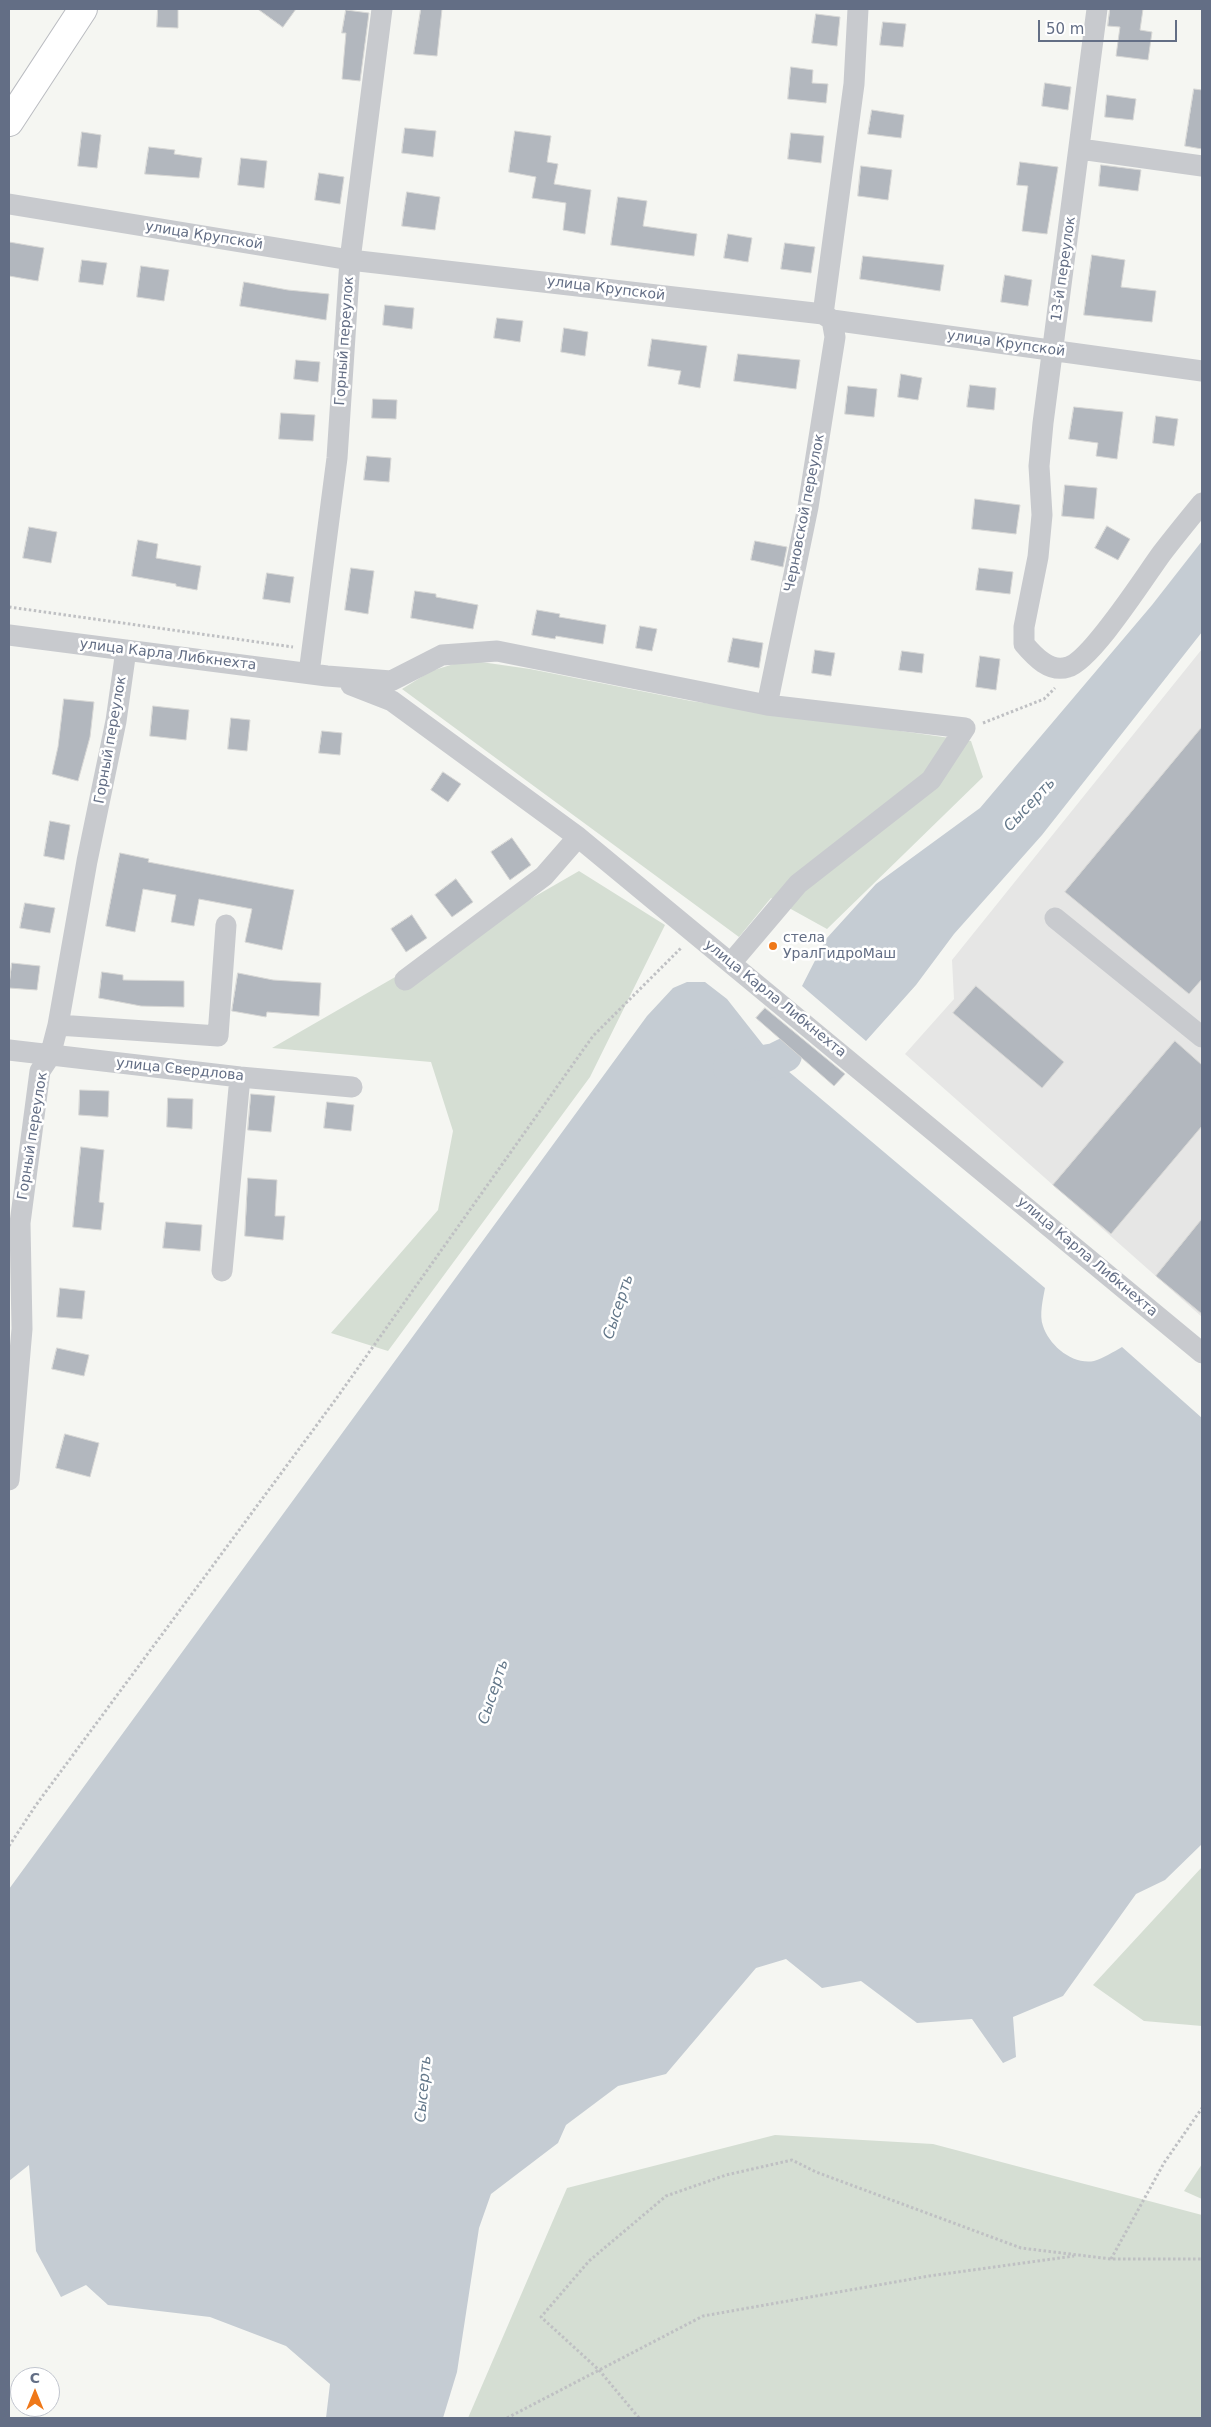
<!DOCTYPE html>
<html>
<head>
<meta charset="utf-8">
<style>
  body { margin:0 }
  #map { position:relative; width:1211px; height:2427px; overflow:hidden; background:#f5f6f2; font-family:"DejaVu Sans",sans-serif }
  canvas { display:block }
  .frame { position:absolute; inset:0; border:10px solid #636e85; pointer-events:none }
  .north { position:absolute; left:10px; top:2367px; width:50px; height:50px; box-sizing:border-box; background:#fff; border:1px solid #c1c5ce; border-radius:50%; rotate:0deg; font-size:14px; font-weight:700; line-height:20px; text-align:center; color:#636e85 }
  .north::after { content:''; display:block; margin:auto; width:18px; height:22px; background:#ef7819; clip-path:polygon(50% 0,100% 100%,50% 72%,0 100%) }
  .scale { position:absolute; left:1038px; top:20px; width:139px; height:22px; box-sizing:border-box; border:2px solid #636e85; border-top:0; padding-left:6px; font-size:15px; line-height:18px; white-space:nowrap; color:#636e85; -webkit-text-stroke:4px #fff; paint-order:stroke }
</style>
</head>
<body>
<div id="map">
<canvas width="1211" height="2427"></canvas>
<div class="frame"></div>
<div class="north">С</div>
<div class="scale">50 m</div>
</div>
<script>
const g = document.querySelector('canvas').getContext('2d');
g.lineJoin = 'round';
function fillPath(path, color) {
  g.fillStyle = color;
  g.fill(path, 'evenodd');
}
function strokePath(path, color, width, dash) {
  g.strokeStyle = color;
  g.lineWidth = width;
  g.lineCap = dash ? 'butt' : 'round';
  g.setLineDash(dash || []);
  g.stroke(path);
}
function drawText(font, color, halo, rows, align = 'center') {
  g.font = font + ' "DejaVu Sans",sans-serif';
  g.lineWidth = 5;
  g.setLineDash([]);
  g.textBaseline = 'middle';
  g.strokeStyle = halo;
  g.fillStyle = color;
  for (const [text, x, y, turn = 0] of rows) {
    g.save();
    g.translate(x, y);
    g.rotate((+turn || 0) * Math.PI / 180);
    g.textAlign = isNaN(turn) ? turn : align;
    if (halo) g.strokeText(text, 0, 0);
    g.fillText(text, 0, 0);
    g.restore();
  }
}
fillPath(new Path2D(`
  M1202,649v668l-297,-263 49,-55 -2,-39z`), '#e6e6e5');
fillPath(new Path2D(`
  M467,660l63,9 161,32 280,40 12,36 -156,152 -56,-31 -32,39 -337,-248 29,-18z
  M579,871l86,54 -75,152 -202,274 -57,-18 107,-123 15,-79 -22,-69 -159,-14z
  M1202,1867v159l-58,-5 -51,-36z
  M775,2135l158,9 269,71v203h-734l99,-230z
  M1202,2164v35l-18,-8z`), '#d5ded3');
fillPath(new Path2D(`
  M1202,541v91l-160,203 -88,99 -38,51 -50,56 -64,-55 24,-47 50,-55 104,-76 172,-203z
  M687,982h18l22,17 48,61 270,228c-2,11 -6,27 -2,38 6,19 29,39 51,35 10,-3 19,-9 28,-14l80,71v426l-37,36 -29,14 -73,102 -50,21 3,40 -13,6 -31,-44 -55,4 -56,-42 -39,7 -36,-29 -30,9 -90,106 -48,12 -52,39 -8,18 -67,51 -12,34 -22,144 -14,46h-117l4,-34 -44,-38 -76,-29 -102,-12 -22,-20 -25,12 -25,-46 -7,-86 -20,16v-292l638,-873 26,-28z`), '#c5ccd3');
strokePath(new Path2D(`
  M730,1068l45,-8 10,-5`), '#c5ccd3', 34);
const building = new Path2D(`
  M158,9h20v19l-21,-1z
  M258,9h38l-13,18z
  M421,9h21l-5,47 -23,-2z
  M1110,9h33l-3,21 12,2 -4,28 -32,-4 4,-29 -12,-1z
  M346,10l23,3 -9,68 -18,-2 4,-46h-4z
  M816,14l24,3 -3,29 -25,-3z
  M883,22l23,2 -3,23 -23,-2z
  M791,67l22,3 -1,13 16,1 -2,19 -38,-4z
  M1045,83l26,4 -3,23 -26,-4z
  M1194,89l8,1v59l-17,-3z
  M1107,95l29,4 -3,21 -28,-3z
  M872,110l32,5 -3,23 -33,-4z
  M405,128l31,3 -3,26 -31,-4z
  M515,131l36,5 -4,26 11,2 -4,20 37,6 -6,44 -22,-4 3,-27 -34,-5 4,-21 -27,-5z
  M82,132l19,3 -4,33 -19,-2z
  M791,133l33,3 -3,27 -33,-4z
  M149,147l26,3 -1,4 28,4 -3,20 -54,-4z
  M241,158l26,3 -3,27 -26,-3z
  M1020,162l38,5 -11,67 -25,-3 6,-45 -11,-1z
  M1101,165l40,5 -3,21 -39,-5z
  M861,166l31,4 -4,30 -30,-4z
  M319,173l25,4 -4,27 -25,-4z
  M407,192l33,5 -5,33 -33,-4z
  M618,197l29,4 -4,25 54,8 -3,22 -83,-11z
  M728,234l24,4 -4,24 -24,-4z
  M9,242l35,6 -6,33 -29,-5z
  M785,243l30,4 -4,26 -30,-4z
  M1092,255l33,5 -4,27 35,4 -4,31 -68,-7z
  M863,256l81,9 -4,26 -80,-12z
  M82,260l25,3 -4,22 -24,-3z
  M141,266l28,4 -5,31 -27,-4z
  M1005,275l27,5 -4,26 -27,-4z
  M244,282l44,8 41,4 -3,26 -86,-14z
  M385,305l29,3 -2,21 -29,-4z
  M497,318l26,3 -3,21 -26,-4z
  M564,328l24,4 -3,24 -24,-4z
  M652,339l55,7 -7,42 -22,-4 3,-13 -33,-5z
  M738,354l62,6 -4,29 -62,-8z
  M296,360l24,2 -2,20 -24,-3z
  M901,374l21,4 -4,22 -20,-3z
  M970,385l26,3 -2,22 -27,-3z
  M848,386l29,3 -3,28 -29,-3z
  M373,399l24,1 -1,19 -24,-1z
  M1074,407l49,5 -6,47 -21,-3 2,-13 -29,-4z
  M281,413l34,2 -2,26 -34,-2z
  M1156,416l22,3 -4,27 -21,-3z
  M367,456l24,2 -2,24 -25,-2z
  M1065,485l32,3 -3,31 -32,-3z
  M975,499l45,6 -4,29 -44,-5z
  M1107,526l23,13 -12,21 -23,-12z
  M29,527l28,5 -6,31 -28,-5z
  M138,540l20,4 -2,14 45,8 -4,24 -21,-4v-2l-44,-8z
  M755,541l32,6 -4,20 -32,-7z
  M351,568l23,3 -6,43 -23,-4z
  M979,568l34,4 -3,22 -34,-4z
  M267,573l27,4 -4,26 -27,-4z
  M415,591l21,3v3l42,8 -5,24 -62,-11z
  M537,610l23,4 -1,3 47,8 -3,19 -47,-8 -1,3 -23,-4z
  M640,626l17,3 -5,22 -16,-3z
  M733,638l30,5 -4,25 -31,-6z
  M815,650l20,3 -4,23 -19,-3z
  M902,651l22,3 -2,19 -23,-3z
  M980,656l20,3 -4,31 -20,-3z
  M64,699l30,3 -4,35 -12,44 -26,-7 6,-27z
  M153,706l36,4 -3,30 -36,-4z
  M231,718l19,2 -3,31 -19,-2z
  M1202,727v252l-13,15 -124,-102z
  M322,731l20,2 -2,22 -21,-2z
  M443,772l18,12 -13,18 -17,-12z
  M50,821l20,4 -6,35 -20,-4z
  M512,838l19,27 -21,15 -19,-28z
  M120,853l29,6 -1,3 146,28 -12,60 -37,-8 7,-33 -53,-10 -5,27 -23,-4 5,-27 -33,-6 -8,43 -29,-6z
  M456,879l17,23 -21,15 -17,-22z
  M25,903l30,5 -5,25 -30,-5z
  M412,915l15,23 -21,14 -15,-23z
  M12,963l28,3 -3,24 -28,-2z
  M102,972l21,3v5l61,1v26l-43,-1 -42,-8z
  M238,973l35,7 48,3 -2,33 -52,-4 -1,5 -34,-6z
  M976,986l88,76 -22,26 -89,-75z
  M765,1008l80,66 -11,12 -78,-68z
  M1175,1041l27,24v61l-91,108 -58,-49z
  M80,1090l29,1 -1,26 -29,-2z
  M251,1094l24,2 -4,36 -23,-2z
  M168,1098l25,1 -1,30 -25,-2z
  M327,1102l27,3 -3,26 -27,-3z
  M81,1147l23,3 -5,52 5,1 -3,27 -28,-3z
  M248,1178l29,2 -2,36h10l-2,24 -38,-4z
  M1202,1219v95l-46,-38z
  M166,1222l36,3 -2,26 -37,-3z
  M60,1288l25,3 -3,28 -25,-2z
  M57,1348l32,7 -5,21 -32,-7z
  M65,1434l34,9 -9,34 -34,-9z`);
fillPath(building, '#b2b7be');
strokePath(building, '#d7d7d5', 1);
const major = new Path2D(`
  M9,122l74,-113`);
strokePath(major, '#babcc1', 30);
strokePath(new Path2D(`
  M9,607l284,40
  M983,723l61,-24 11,-11
  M9,1846l27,-41 300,-406 257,-363 88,-88
  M1111,2259l53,-96 38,-55
  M507,2418l196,-102 226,-40 145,-20
  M639,2418l-40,-48 -58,-53 48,-56 77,-65 60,-21 66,-15 24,12 205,76 90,11h91`), '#bfc0c3', 3, [2.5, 2.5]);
strokePath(new Path2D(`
  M1097,9l-54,414 -4,43 3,49 -4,42 -14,70v17c11,13 26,29 44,23 24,-7 77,-91 94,-114 13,-17 27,-34 40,-50
  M1080,149l122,17
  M9,204l341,56 473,54 9,6 370,51
  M823,314l31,-230 4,-75
  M9,635l318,41 64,5 51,-26 55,-4 270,54 198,23 -34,52 -133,104 -67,79
  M309,673l28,-215 13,-198 32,-251
  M351,685l41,16 186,136 624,516
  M767,705l41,-198 27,-170 -3,-17
  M1055,918l147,119
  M405,980l139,-104 34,-39
  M58,1025l160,11 8,-111
  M9,1050l231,27 112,10
  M222,1271l18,-194
  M9,1480l13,-151 -2,-106 20,-152 10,-15 8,-31 29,-164 29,-140 10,-71`), '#c8cace', 21);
strokePath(major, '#fff', 28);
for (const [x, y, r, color] of [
  [773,946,5,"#ef7819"]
]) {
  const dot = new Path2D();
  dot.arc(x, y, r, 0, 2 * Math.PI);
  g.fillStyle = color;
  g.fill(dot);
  strokePath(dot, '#fff', 2);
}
drawText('14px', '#636e85', '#fff', [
  ["улица Крупской",204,236,9],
  ["13-й переулок",1064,269,-82],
  ["улица Крупской",606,289,7],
  ["Горный переулок",345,341,-86],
  ["улица Крупской",1006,344,8],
  ["Черновской переулок",805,513,-79],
  ["улица Карла Либкнехта",168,655,7],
  ["Горный переулок",111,740,-80],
  ["улица Карла Либкнехта",775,999,39],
  ["улица Свердлова",180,1070,6],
  ["Горный переулок",33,1136,-81],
  ["улица Карла Либкнехта",1087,1257,40]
]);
drawText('14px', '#636e85', '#fff', [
  ["стела",783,938],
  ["УралГидроМаш",783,954]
], 'left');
drawText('italic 15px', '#637789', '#fff', [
  ["Сысерть",1030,805,-47],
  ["Сысерть",619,1307,-72],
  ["Сысерть",494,1692,-72],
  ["Сысерть",424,2089,-85]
]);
</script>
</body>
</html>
